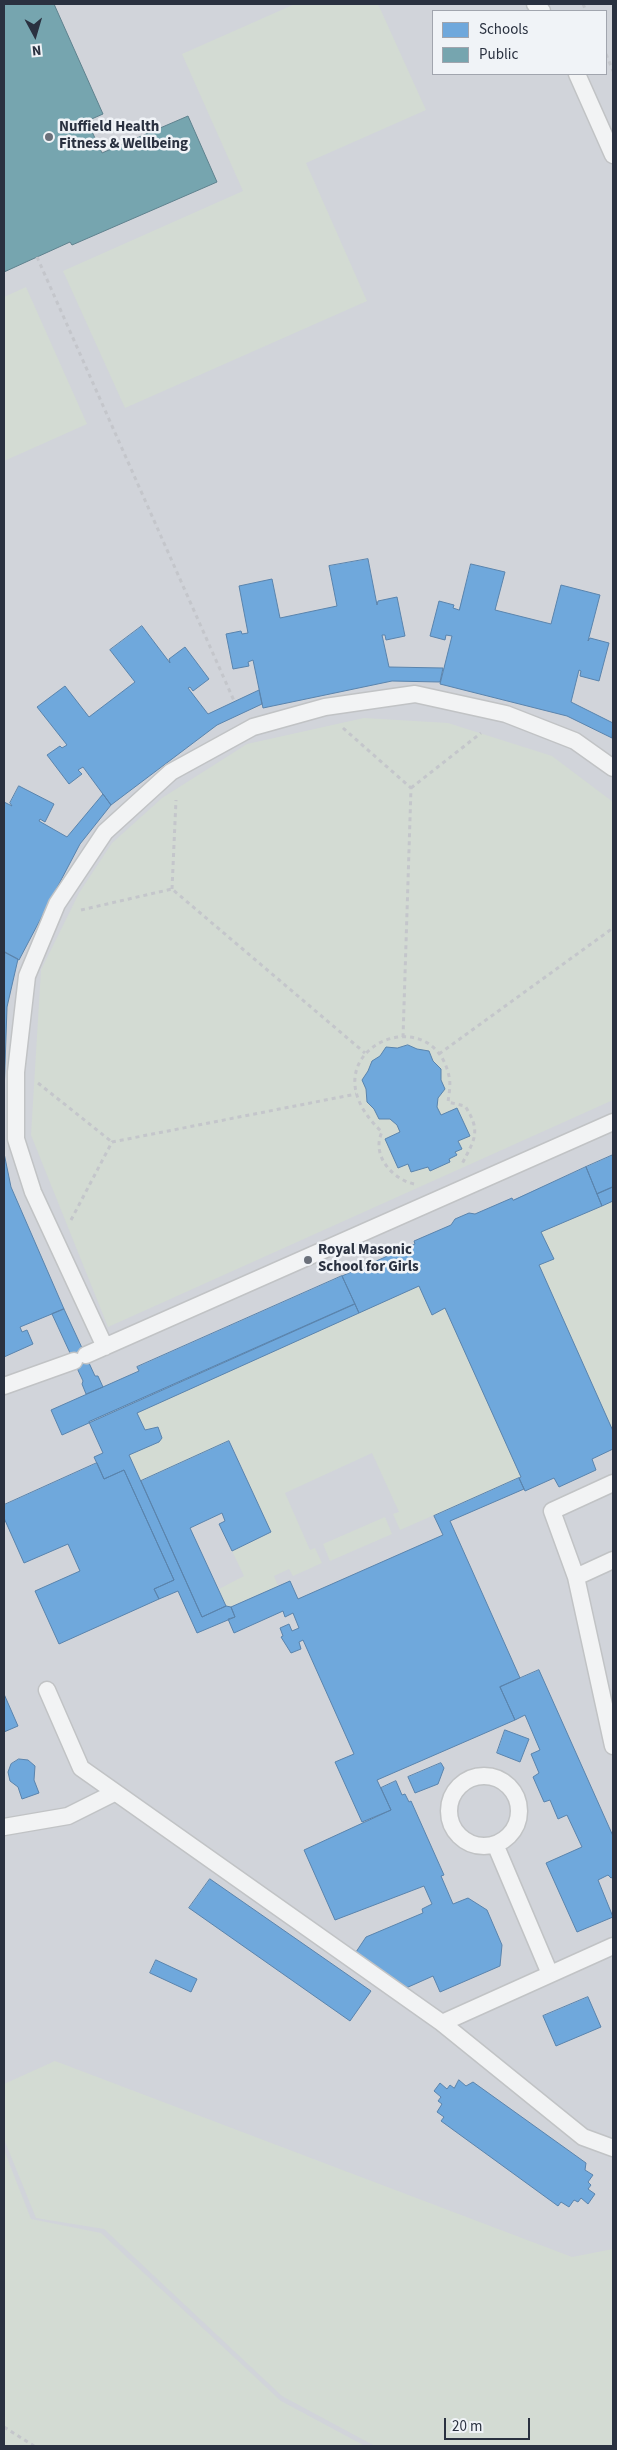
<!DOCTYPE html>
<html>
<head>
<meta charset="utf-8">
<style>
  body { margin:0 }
  #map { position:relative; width:617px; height:2450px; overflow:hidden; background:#e3e5e7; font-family:"Source Sans 3",sans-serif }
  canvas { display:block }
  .frame { position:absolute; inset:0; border:5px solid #2a3140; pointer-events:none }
  .legend { position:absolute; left:432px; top:10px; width:175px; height:65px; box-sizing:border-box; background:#f0f3f7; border:1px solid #a1a5ae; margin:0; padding:6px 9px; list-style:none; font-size:15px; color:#2a3140 }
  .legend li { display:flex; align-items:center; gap:10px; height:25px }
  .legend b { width:25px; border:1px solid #a1a5ae }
  .north { position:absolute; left:10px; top:10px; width:50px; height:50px; -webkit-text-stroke:4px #f0f3f7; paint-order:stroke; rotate:174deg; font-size:14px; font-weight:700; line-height:20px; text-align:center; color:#2a3140 }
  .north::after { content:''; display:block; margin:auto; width:18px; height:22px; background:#2a3140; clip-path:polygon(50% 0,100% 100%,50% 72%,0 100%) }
  .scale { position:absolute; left:444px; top:2418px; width:86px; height:22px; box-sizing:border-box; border:2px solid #2a3140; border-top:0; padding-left:6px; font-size:15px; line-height:18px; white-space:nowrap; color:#2a3140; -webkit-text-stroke:4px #f0f3f7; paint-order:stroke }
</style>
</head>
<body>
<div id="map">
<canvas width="617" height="2450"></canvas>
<div class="frame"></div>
<ul class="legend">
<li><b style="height:14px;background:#6fa8dc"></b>Schools</li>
<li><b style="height:14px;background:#76a5af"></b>Public</li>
</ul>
<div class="north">N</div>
<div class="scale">20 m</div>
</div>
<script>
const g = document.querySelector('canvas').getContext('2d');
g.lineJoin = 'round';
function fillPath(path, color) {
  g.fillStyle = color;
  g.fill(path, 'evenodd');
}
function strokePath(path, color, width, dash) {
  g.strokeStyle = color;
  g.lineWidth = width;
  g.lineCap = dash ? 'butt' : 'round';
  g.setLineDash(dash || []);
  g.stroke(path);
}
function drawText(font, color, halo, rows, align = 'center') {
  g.font = font + ' "Source Sans 3",sans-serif';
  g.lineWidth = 5;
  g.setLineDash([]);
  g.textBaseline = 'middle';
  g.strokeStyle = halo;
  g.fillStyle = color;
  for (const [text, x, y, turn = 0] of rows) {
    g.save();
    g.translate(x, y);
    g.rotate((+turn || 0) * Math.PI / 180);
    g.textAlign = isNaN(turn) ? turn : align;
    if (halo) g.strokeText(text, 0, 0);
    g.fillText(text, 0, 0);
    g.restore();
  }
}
fillPath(new Path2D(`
  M4,4h609v2442h-609zM433,11h173v63h-173z`), '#d1d4da');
fillPath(new Path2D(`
  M295,4h83l48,106 -120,53 61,138 -242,107 -62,-137 180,-80 -61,-137z
  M26,287l61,137 -83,37v-164z
  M364,718l84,5 104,33 61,46v298l-505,227 -77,-192 10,-165 38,-77 33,-50 50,-45 85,-54z
  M613,1201v230l-74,-166 14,-6 -12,-27z
  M419,1286l13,28 13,-6 76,169 -121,53 -7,-16 6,-2 -27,-59 -87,40 25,57 5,-2 7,15 -29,13 -4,-7 -15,7 4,10 -51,22 -8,-19 25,-13 -12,-25 39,-19 -41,-91 -89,40 -12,-26 30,-13 3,-4 -4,-11 -13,3 -8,-17z
  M385,1517l7,17 -62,27 -7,-17z
  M55,2061l517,196 41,-8v197h-238l-93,-50 -178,-167 -68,-11 -32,-79v-55z
  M4,2150l27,69 70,14 180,168 84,45h-361z`), '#d3dbd3');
const schools = new Path2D(`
  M368,559l9,46 1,-4 19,-4 8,39 -19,4 -1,-5h-3l7,32 54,1 -3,14 -48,-1 -129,27 -10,-48 -5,2 1,4 -16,3 -7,-35 15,-3 1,3 6,-1 -9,-47 33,-7 8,39 57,-12 -8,-40z
  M471,564l34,8 -10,38 56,14 10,-39 39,10 -12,46 2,-3 19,5 -10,38 -19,-5 1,-5 -2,-1 -8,32 42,21 -1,15 -45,-22 -127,-32 12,-48 -6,-1 -1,5 -15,-4 9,-35 15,4 -1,3 6,2z
  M142,626l28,37 -1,-4 16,-12 24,32 -16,12 -3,-4 -2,1 20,26 51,-24 3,14 -45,21 -106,80 -28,-38 -5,3 4,4 -13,10 -22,-29 13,-9 2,2 5,-3 -30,-38 28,-21 24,31 46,-35 -25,-32z
  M19,786l35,18 -9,18 -5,-3 -1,2 28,16 36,-43 8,11 -31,39 -61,116 -15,-8v-150l8,4 -2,-3z
  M5,952l13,7 -11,48 -3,88z
  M408,1045l9,4 12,2 4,10 8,8v11l4,9 -7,9 -1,9 4,8 16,-7 13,28 -12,5 4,8 -7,3 2,3 -8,4 1,3 -20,9 -2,-4 -17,5 -3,-8 -10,4 -13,-29 15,-7 -3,-7 -7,-6h-11l-5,-10 -7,-7 -1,-13 -4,-9 6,-9 4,-10 8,-5 6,-9 11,1z
  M4,1153l7,34 53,122 -44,18 2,5 5,-2 6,14 -29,13z
  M613,1155v32l-16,7 -11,-27z
  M586,1167l16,39 -61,26 13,27 -15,6 74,166v18l-21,10 4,11 -37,17 -5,-9 -29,13 -6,-13 2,-1 -76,-169 -13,7 -13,-29 -60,27 -17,-37 73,-32 -1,-3 37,-16 4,-6 14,-6 6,1 37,-16 1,2z
  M613,1187v14l-11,5 -5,-12z
  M342,1276l13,28 -293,131 -11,-25 88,-39 -2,-4z
  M355,1304l4,9 -222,100 8,17 13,-3 4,11 -3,4 -30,13 73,162 24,-11 5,1 4,10 -38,16 -19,-42 -19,8 -5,-10 20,-9 -50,-110 -20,9 -10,-22 9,-4 -14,-31z
  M64,1309l31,67h3l5,11 -17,7 -4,-10 1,-3 -31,-67z
  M229,1441l42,91 -39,19 -13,-27 6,-3 -3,-8 -32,15 36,78 -24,11 -61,-136z
  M97,1463l7,16 20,-9 50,110 -20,9 5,10 -100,45 -24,-53 45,-20 -12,-27 -44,19 -20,-45v-13z
  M519,1478l5,11 -74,32 70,157 -20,9 15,33 -138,60 14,30 -29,12 -27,-60 19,-8 -51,-114 -4,2 2,7 -10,4 -10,-16 2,-1 -3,-8 9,-4 3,7 7,-3 -6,-15 -8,4 -2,-6 -49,22 -6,-14 7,-2 -4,-10 59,-26 8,18 145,-64 -9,-19z
  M539,1670l74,166v41l-2,1 -3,-3 -10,5 15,37 -36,15 -31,-69 36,-16 -15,-32 -9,4 -8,-19 -6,2 -11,-25 6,-4 -8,-19 9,-4 -15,-35 -10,5 -15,-33z
  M4,1694l14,32 -14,6z
  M505,1730l24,9 -9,23 -23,-9z
  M19,1759l9,1 7,6 -1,14 5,13 -17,6 -4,-12 -8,-6 -2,-9 3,-8z
  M441,1763l3,5 -6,16 -23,9 -7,-16z
  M396,1781l6,14 3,-1 4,8 2,-1 33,74 -3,1 12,28 15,-6 19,12 15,35 -2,21 -60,26 -7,-16 -27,12 -50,-36 10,-15 57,-24 -1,-4 10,-5 -8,-18 -89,34 -31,-70 87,-40 -10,-22z
  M210,1879l161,112 -21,30 -161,-113z
  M156,1960l41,19 -6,13 -41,-19z
  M588,1997l13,30 -45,19 -13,-30z
  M459,2080l7,6 7,-4 113,81 -1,7 8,5 -5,7 3,3 -3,4 7,5 -7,10 -7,-6 -3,4 -4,-2 -5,7 -8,-5 -3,4 -117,-85 3,-4 -7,-5 5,-8 -4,-3 3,-4 -7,-6 6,-8 7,6 3,-4 4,3z`);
fillPath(schools, '#6fa8dc');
strokePath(schools, '#5a84ad', 1);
const public = new Path2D(`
  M4,4h50l49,110 -16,7 15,32 86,-37 29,66 -145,63 -2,-3 -66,30z`);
fillPath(public, '#76a5af');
strokePath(public, '#5f828e', 1);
const lane = new Path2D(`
  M535,4l7,7
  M577,74l36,81
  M105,1347l-72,-155 -17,-53v-67l11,-96 30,-72 48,-72 66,-60 82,-45 72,-20 90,-13 91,20 69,27 38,27
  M86,1355l527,-233
  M4,1386l70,-25
  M613,1560l-37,17 37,169
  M576,1577l-24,-66 61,-28
  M47,1690l34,78 361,255 171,-77
  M449 1811a35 35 0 1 1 70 0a35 35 0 1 1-70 0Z
  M4,1827l64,-11 46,-23
  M495,1844l55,130
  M442,2023l141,114 30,11`);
strokePath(lane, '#c1c3c5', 19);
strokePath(new Path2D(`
  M583,4l3,7
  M606,54l7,17
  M37,257l198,446
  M343,728l68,60 -8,249
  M411,788l70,-55
  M172,889l4,-89
  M81,910l91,-21 193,164
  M439,1054l174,-126
  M38,1083l74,59
  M414,1184c-22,-5 -43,-29 -32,-52 -83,-78 49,-138 67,-56 2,8 0,18 -1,26l17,4c17,26 9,34 -3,58
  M71,1220l41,-78 244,-48
  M4,2427l30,19`), '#c4c6cb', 3, [4, 4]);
strokePath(lane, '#f2f3f4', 16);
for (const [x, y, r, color] of [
  [49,137,5,"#6b707a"],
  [308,1260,5,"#6b707a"]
]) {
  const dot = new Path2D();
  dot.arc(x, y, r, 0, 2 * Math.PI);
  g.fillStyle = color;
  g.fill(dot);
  strokePath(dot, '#f0f3f7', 2);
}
drawText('bold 15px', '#2a3140', '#f0f3f7', [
  ["Nuffield Health",59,128],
  ["Fitness & Wellbeing",59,145],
  ["Royal Masonic",318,1251],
  ["School for Girls",318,1268]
], 'left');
</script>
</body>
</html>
